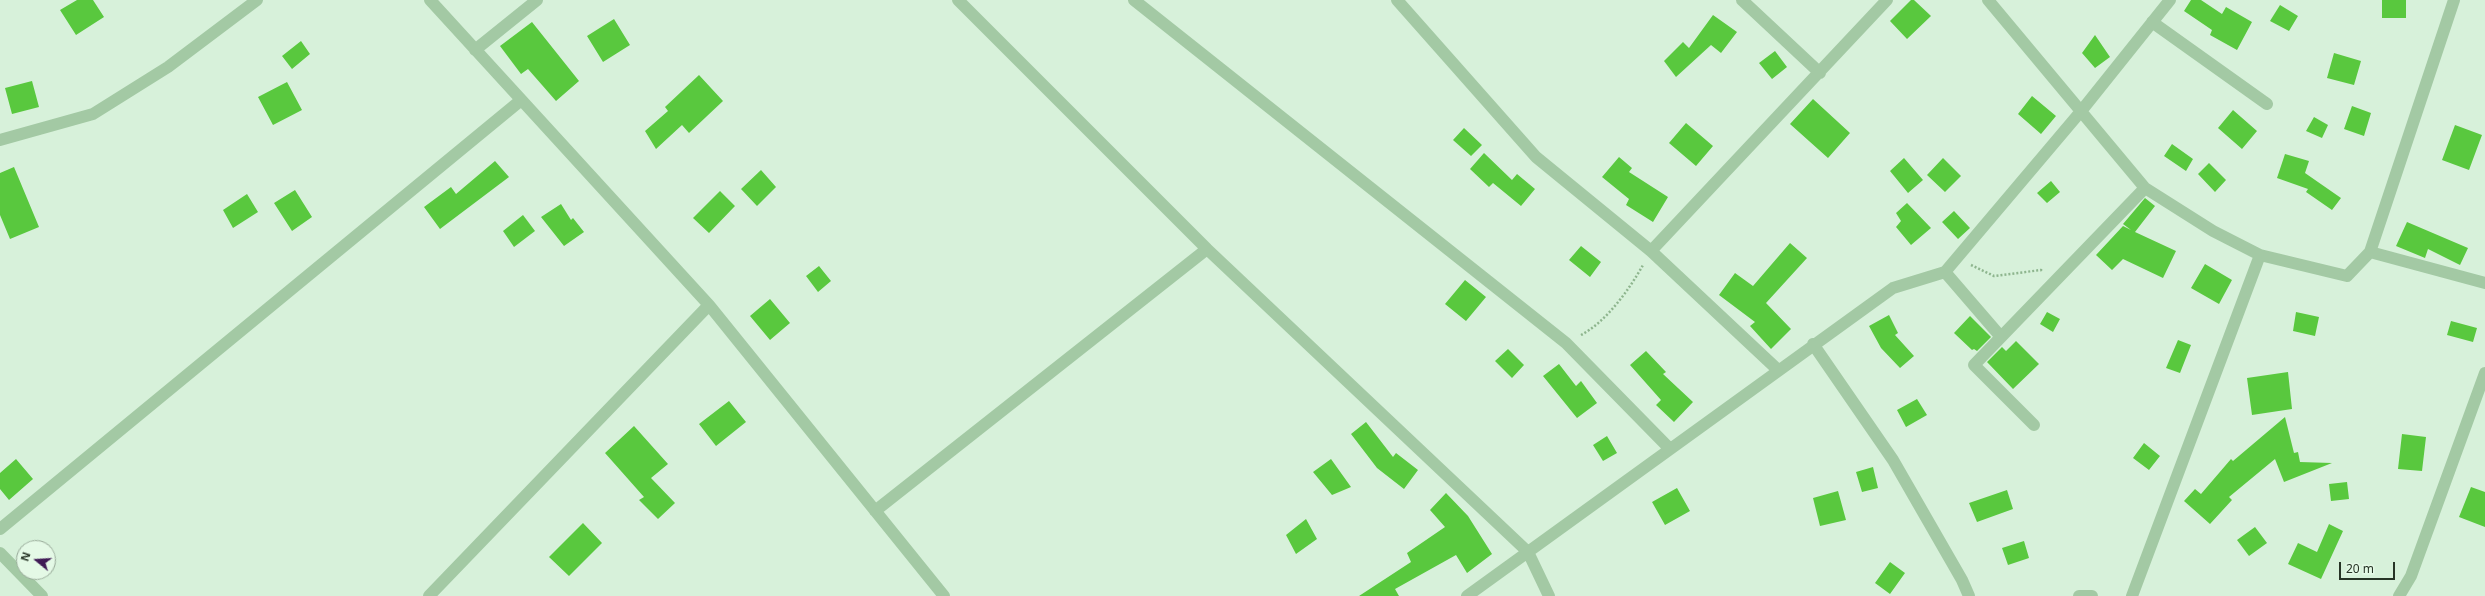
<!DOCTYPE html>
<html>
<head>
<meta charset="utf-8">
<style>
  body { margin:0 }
  #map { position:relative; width:2485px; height:596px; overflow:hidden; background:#d7f1da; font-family:"Noto Sans",sans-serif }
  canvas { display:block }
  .north { position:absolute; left:16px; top:540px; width:40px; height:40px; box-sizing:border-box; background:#e4f9e6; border:1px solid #98aa99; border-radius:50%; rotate:288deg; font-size:11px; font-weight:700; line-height:16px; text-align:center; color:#273426 }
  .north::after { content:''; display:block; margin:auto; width:14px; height:18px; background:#401b56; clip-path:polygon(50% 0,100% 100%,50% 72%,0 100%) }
  .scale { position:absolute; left:2339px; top:562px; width:56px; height:18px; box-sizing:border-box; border:2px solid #273426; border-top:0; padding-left:5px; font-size:12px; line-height:14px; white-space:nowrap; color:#273426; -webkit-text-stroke:3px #e4f9e6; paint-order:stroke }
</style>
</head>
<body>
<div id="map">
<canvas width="2485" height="596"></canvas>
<div class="north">N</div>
<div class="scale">20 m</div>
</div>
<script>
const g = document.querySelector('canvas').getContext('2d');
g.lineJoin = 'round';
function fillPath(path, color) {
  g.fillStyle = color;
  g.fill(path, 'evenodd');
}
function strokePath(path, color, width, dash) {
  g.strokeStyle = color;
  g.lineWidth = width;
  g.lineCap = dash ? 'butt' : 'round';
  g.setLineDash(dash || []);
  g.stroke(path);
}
fillPath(new Path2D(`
  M77,0h16l11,17 -28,18 -16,-25z
  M1911,0h3l17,16 -24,23 -17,-18z
  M2191,0h10l21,14 4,-7 26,15 -15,28 -27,-15 2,-5 -28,-19z
  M2382,0h24v18h-24z
  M2280,5l18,11 -9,15 -19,-10z
  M1713,15l24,17 -16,21 -10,-8 -35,32 -12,-16 19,-19 6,6z
  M614,19l16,26 -27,17 -16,-26z
  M532,22l47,59 -23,20 -28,-32 -7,5 -21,-28z
  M2095,35l15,22 -15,11 -13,-15z
  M301,41l9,13 -18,15 -10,-13z
  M1775,51l12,16 -15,12 -13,-16z
  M2334,53l27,8 -7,24 -27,-7z
  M699,75l24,26 -34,32 -7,-8 -26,24 -11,-18 23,-20 -3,-4z
  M32,81l7,26 -27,7 -7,-26z
  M287,82l15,28 -29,15 -15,-28z
  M2032,96l24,20 -15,18 -23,-20z
  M1813,99l37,34 -22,25 -38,-34z
  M2352,106l19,7 -7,23 -20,-7z
  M2233,110l24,21 -15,18 -24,-21z
  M2314,117l14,8 -6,13 -16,-7z
  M1686,123l27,23 -17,20 -27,-23z
  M2455,125l27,10 -13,35 -27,-10z
  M1464,128l18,17 -11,11 -18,-16z
  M2172,144l21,15 -7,12 -22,-15z
  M1484,153l28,27 5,-6 18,15 -14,17 -28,-23 -4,4 -19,-18z
  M2285,154l24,7 -4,12 36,25 -9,12 -26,-18 2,-3 -31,-11z
  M1619,157l13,11 -3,4 39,25 -15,25 -27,-17 3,-6 -27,-22z
  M1904,158l19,22 -15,13 -18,-22z
  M1943,158l18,18 -16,16 -18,-17z
  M495,161l14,16 -69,52 -16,-22 27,-20 5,7z
  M2209,163l17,17 -11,12 -17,-18z
  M14,167l25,60 -29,12 -10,-24v-42z
  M761,170l15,17 -19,19 -16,-17z
  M2051,181l9,11 -13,11 -10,-10z
  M295,190l17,27 -20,14 -18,-28z
  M720,191l15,15 -26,27 -16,-15z
  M247,194l11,18 -25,16 -10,-18z
  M2145,198l10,8 -20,26 41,19 -13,27 -40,-19 -11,11 -16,-15 27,-29 8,4 -8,-6z
  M1907,203l24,25 -20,17 -15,-18 5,-6 -5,-8z
  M561,204l10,16 2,-2 11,14 -20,14 -23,-29z
  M1954,211l16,17 -12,11 -16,-17z
  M523,215l12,16 -21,16 -11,-16z
  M2407,222l61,26 -8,17 -32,-16 -3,9 -29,-12z
  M1790,243l17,15 -41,45 25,26 -20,20 -21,-23 5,-4 -36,-27 16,-22 18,13z
  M1581,246l20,16 -11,15 -21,-17z
  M2205,264l27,16 -13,24 -28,-16z
  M819,266l12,15 -13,11 -12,-16z
  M1465,280l21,17 -20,24 -21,-17z
  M770,299l20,24 -20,17 -20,-24z
  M2047,312l13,7 -7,13 -13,-8z
  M2296,312l23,5 -4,19 -22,-5z
  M1889,315l9,18 -3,2 19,21 -14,12 -19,-20 -12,-22z
  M1970,316l21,21 -14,14 -3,-2 -2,1 -18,-17z
  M2451,321l26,7 -4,14 -26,-7z
  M2178,340l13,5 -11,28 -14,-5z
  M2016,341l23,23 -26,25 -26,-27 15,-15 4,4z
  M1508,349l16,16 -12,13 -17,-17z
  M1646,351l20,21 -3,2 30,28 -19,20 -18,-17 5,-5 -31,-35z
  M1559,364l17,22 5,-5 16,22 -20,15 -34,-42z
  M2288,372l4,37 -40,6 -5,-37z
  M1917,399l10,16 -21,12 -9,-17z
  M729,401l17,21 -30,24 -17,-22z
  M2285,417l9,36 4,-1 2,10 32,1 -48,19 -9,-23 -46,38 3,3 -22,24 -26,-23 11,-12 6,5 30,-35 2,2z
  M1366,422l27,35 3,-4 22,17 -14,19 -27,-21 -26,-34z
  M634,426l34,38 -17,14 24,25 -17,16 -19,-19 5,-3 -39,-44z
  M2402,434l24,3 -4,34 -24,-2z
  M1607,436l10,17 -14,8 -10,-16z
  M2144,443l16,13 -11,14 -16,-12z
  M16,459l17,20 -24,21 -9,-11v-16z
  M1331,459l20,28 -19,8 -19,-23z
  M1873,467l5,21 -16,4 -6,-20z
  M2347,482l2,17 -18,2 -2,-17z
  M2471,487l14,5v35l-26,-10z
  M1677,488l13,23 -25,14 -13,-23z
  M2007,490l6,19 -36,13 -8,-19z
  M1838,491l8,29 -26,6 -7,-28z
  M1446,493l22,23 24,38 -25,19 -11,-18 -61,34 4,7h-40l52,-34 -4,-9 38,-26 -15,-17z
  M1306,519l11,20 -21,15 -10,-19z
  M583,523l19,20 -33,33 -20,-19z
  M2329,524l14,7 -22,48 -33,-15 10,-21 19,9z
  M2255,527l12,16 -18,13 -12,-16z
  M2024,541l5,17 -21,7 -6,-17z
  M1890,562l15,11 -15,21 -15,-11z`), '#59c83e');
strokePath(new Path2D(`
  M1971,265l23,11 47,-6 2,2
  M1581,335c25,-13 48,-45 62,-70`), '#8eb58e', 2.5, [2, 2]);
strokePath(new Path2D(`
  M430,0l279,305 235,291
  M958,0l249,249 321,303 21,44
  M1134,0l432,343 104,106
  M1397,0l139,157 115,94 236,-251
  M1742,0l78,73
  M1988,0l157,188 68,43 47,24 87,21 23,-24 84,-252
  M2152,22l115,82
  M475,50l62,-50
  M0,140l93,-26 75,-47 89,-67
  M1651,251l127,119
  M2370,252l115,31
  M1945,272l56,65
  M1813,344l80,116 69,120 7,16
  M2034,425l-60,-60 171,-177
  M875,511l332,-262
  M0,529l520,-428
  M0,553l42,43
  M429,596l280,-291
  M1467,596l426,-308 52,-16 137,-162 88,-110
  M2079,596h13
  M2132,596l128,-341
  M2399,596l12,-20 74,-203`), '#a3c9a4', 12);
</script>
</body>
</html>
